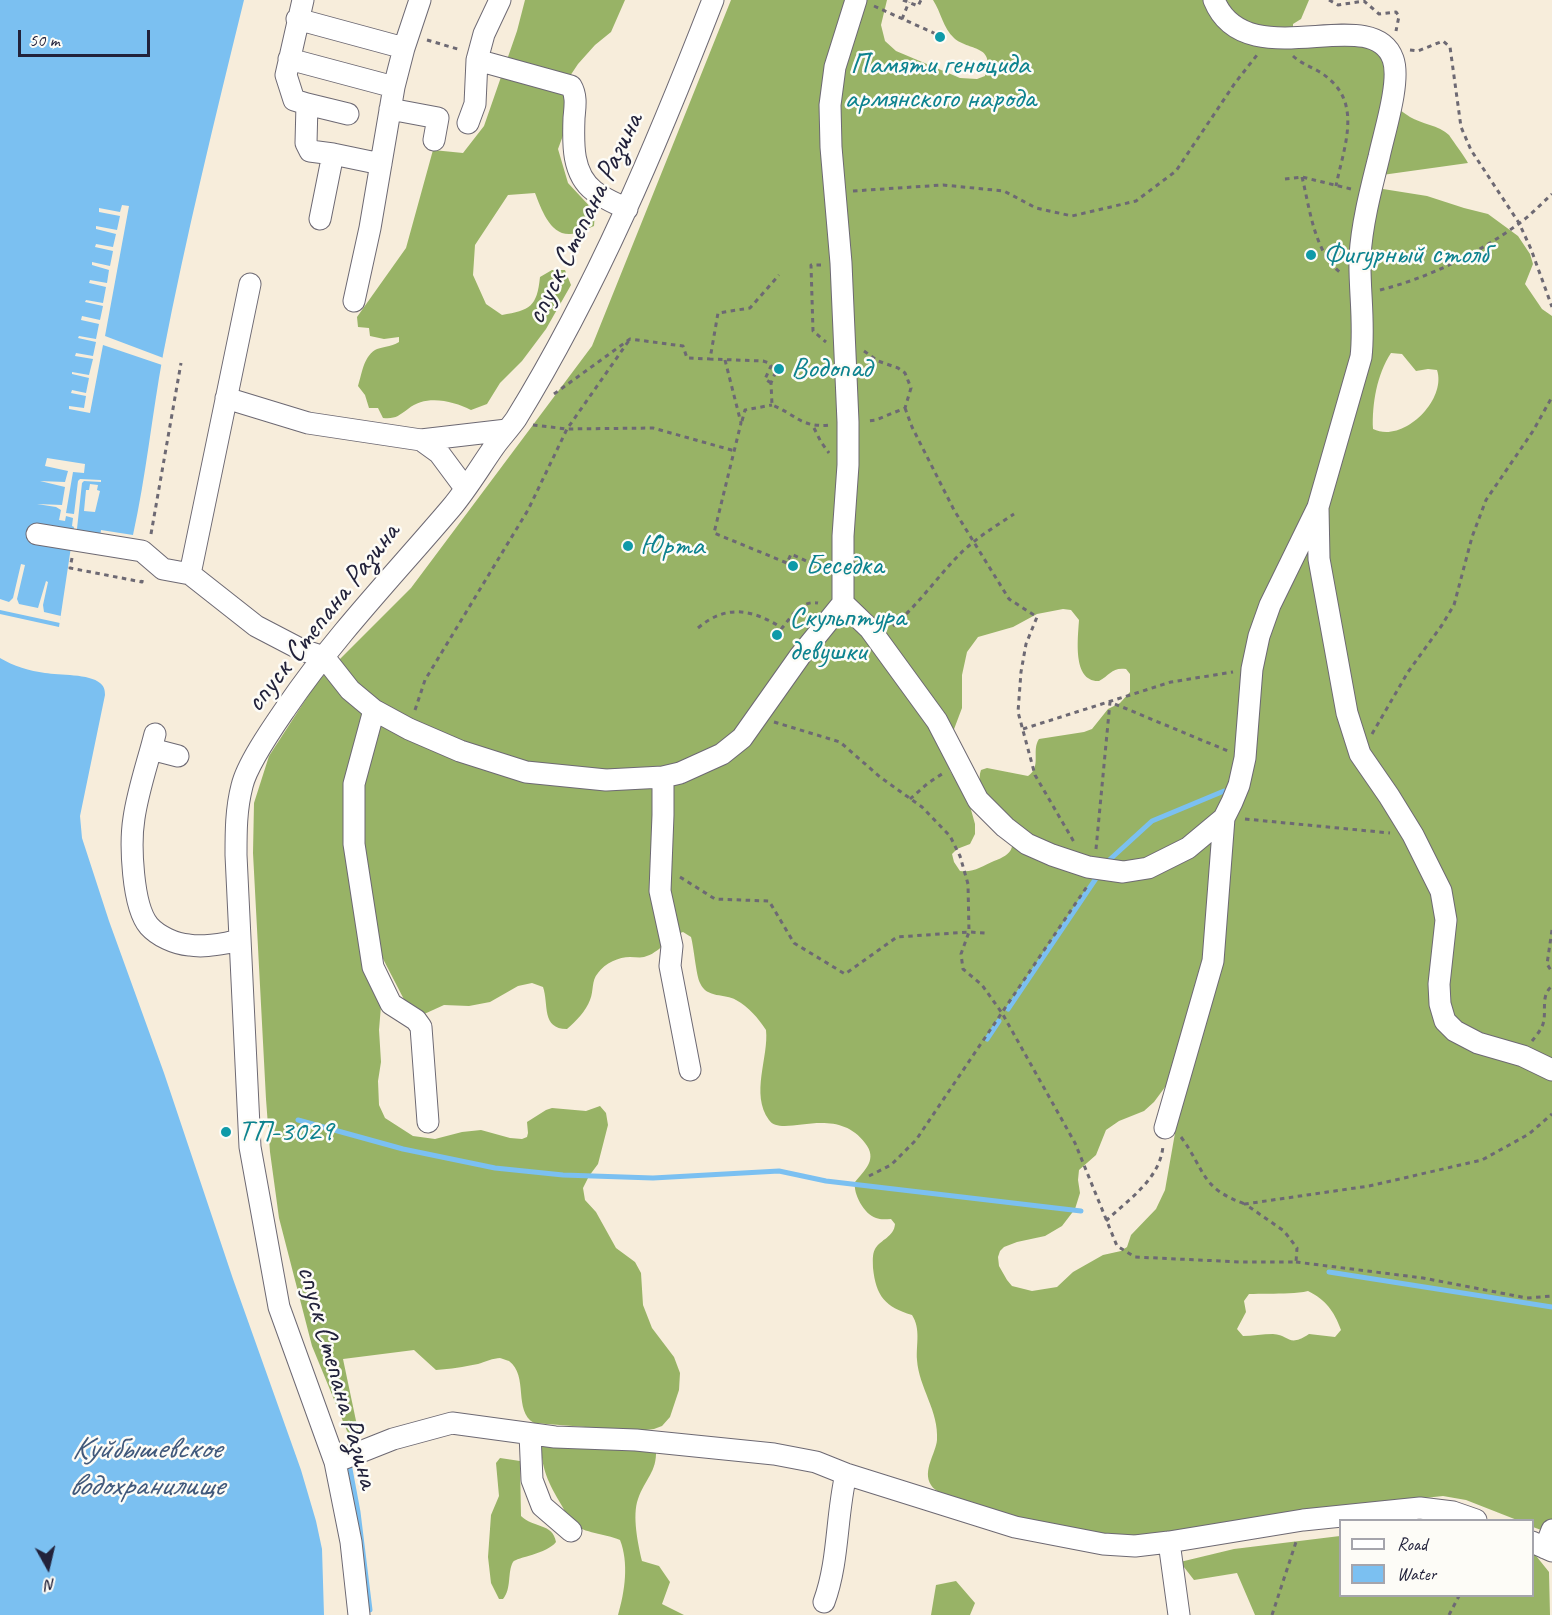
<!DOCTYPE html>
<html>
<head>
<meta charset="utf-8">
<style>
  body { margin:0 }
  #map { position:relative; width:1552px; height:1615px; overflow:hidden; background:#f7eddb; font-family:Caveat,sans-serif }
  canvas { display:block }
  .legend { position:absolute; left:1339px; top:1519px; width:195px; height:78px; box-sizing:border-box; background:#fdfcf7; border:2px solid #a5a5ac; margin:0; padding:8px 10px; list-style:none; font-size:18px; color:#22223b }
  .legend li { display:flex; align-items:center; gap:12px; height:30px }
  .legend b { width:30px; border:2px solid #a5a5ac }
  .north { position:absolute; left:18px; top:1537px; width:60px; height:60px; -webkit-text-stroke:4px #fdfcf7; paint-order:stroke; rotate:172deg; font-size:16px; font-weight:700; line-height:24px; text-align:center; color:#22223b }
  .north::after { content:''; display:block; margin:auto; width:21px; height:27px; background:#22223b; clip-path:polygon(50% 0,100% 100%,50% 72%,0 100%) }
  .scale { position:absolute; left:18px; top:30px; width:132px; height:27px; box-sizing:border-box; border:3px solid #22223b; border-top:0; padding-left:8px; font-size:18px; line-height:21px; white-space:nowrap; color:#22223b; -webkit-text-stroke:4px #fdfcf7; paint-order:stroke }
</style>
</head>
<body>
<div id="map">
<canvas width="1552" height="1615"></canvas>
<ul class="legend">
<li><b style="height:8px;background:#fff"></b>Road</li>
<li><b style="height:16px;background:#7bc0f1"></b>Water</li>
</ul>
<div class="north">N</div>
<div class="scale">50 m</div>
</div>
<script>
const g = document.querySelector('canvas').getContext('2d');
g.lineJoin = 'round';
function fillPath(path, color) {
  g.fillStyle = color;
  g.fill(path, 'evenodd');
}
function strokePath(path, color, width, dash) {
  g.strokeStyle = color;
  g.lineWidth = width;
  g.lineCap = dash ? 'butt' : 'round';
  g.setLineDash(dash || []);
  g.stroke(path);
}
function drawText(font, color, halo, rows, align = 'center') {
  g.font = font + ' Caveat,sans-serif';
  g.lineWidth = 5;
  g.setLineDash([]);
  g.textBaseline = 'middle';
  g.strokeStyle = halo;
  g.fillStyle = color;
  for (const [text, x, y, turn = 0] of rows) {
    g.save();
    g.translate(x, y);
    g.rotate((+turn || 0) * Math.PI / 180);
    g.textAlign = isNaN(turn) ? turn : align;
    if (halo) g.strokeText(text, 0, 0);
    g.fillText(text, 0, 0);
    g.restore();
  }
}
fillPath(new Path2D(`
  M525,0h100l-14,32 -16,13 -17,19 -8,12 -2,46 -10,27 10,34 27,29 -1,14c-6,2 -15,7 -23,8 -21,2 -30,-26 -36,-41l-27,2 -33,50 -2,30 13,29 16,11c28,-5 35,-8 38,-38l12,-7h13l6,15 -25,44 -24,32 -22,22 -13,21 -16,6c-18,-9 -45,-16 -63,-1 -10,7 -12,10 -25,9l-5,-10h-9l-4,-13 -7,-9c4,-12 5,-28 17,-36 5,-3 16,-3 24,-8v-5l-15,2 -14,-3 -1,-8 -11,-1 -1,-10 49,-69 27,-98 30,3 21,-27 33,-95z
  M731,0h156l-6,25 4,16 11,10 64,27 17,1 8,-3c12,-32 -17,-25 -31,-38 -11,-10 -13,-26 -21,-38h376l-8,19 -8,5v5l61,12 32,11 8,56c7,2 10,5 16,9 11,7 29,8 39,18 2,3 18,25 19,28l-86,12 -2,5 3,9 44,7 37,12 24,6 30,22 12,18 3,10 -8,20 17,25 10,7v1218l-19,-7 -1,-7h-15l-51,-20 -23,-4 -83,9 -179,29 -91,4 -136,-39c-8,-4 -19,-7 -23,-14 -9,-14 5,-32 6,-45 2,-29 -18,-52 -20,-80 -1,-16 4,-31 -5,-45 -27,-8 -36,-19 -39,-47 0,-7 -1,-13 2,-19 6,-10 19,-12 20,-25l-4,-5c-5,0 -10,1 -15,-1 -12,-4 -23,-24 -21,-36 10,-12 23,-23 10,-39 -30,-40 -83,-4 -96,-23 -19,-26 0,-63 -3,-90 -8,-12 -17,-23 -30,-30 -11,-7 -29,-1 -36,-17 -4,-8 -6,-35 -9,-46l-8,-5c-15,5 -23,21 -39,25 -4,1 -9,0 -14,0 -11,0 -25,6 -32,16 -7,8 -4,18 -8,27 -4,11 -14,21 -23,29 -26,0 -18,-25 -24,-42l-11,-4 -14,3 -28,16 -21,4 -25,-1 -22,10 -11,-2 -31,-60 -15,-8 -5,6 1,8 5,6 15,41 -2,24 2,32 -3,19 1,24 6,13 28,18 22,3 27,-7 19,-2 29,8 12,1 5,-2 1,-4 -1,-11 19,-12 6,-2 34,3 14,-5 6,7 2,12 -10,39 -9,12 -6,12 2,12 11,12 20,36 19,14 6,11 2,32 9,23 22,29 6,16 -1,17 -9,27 -8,9 -8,3 -17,2 -103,-8c-21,-12 -5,-47 -25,-62 -1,0 -8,-3 -9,-3 -6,0 -16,4 -22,6 -15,3 -27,5 -42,6l-22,-20 -71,9 16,76 -3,3 -4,-1 -5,-6 -35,-85 -33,-128 -9,-66 -4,-53 -13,-246 1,-50 15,-47 48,-74 94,-94 181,-242zM1391,353l11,1 14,17 12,-2 9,1c10,30 -34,74 -64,59 -1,-25 4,-55 18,-76zM1063,609l8,1 8,10c-1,18 -7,62 20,61 11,-6 13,-14 27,-12l4,5v18l-10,11 -12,6 -16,20 -8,3 -45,7c-8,12 3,28 -11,37l-41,-8 -6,2c-7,19 16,32 25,47 2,3 3,8 4,13 5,18 3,24 -16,31 -12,5 -20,12 -34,10l-6,-9 -2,-8 5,-5 13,-5 5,-10v-10l-7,-25 -18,-28 -5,-18 17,-45v-33l5,-23 11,-15 35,-10 24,-13zM1171,1079l7,37 -13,74 -9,19 -25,26 -4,12 -6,4 -18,4 -30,17 -16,15 -25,4 -20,-5 -5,-6 -8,-14 -1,-9 2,-6 4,-4 13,-5 28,-6 17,-10 13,-17 5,-16 -2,-13 1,-10 17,-15 10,-25 13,-9 25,-10 10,-9zM1308,1291c18,9 26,20 33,39l-6,7 -26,-3c-21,14 -19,1 -36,0 -10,0 -21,2 -30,2l-6,-7 9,-17 -2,-11 5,-7c18,-1 42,1 59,-3z
  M541,1441l115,9c1,22 -11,29 -18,49 -6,17 0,45 4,62l17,5 11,16 -8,22 22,11h-66c7,-24 11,-52 2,-75 -16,-7 -35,-6 -48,-17 -4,-4 -7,-12 -10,-17 -14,-24 -21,-37 -21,-65z
  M500,1458l20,3 1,55c12,12 32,7 35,26 -9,12 -39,15 -43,20 -6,11 -1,26 -10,37h-4l-8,-16 -3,-26 3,-42 8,-19 -3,-33z
  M1340,1536v60h192l1,-44 16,20 1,43h-295l-18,-42 -43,7 -14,-18 54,-13z
  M956,1581l19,22 -5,12h-39l5,-30z`), '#98b366');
fillPath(new Path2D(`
  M0,0h244c-29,118 -58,236 -81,355 -11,60 -17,121 -30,180l-32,-5 -3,22 -27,-5 -12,80 -59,-13z
  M0,658c13,8 30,13 45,15 14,2 45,1 55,10 4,3 5,7 5,12l-25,121 2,22 27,83 55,152 69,206 68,191 15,51 6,28 2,66h-324z`), '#7bc0f1');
fillPath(new Path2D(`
  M122,205l7,1 -24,130 61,23 -1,7 -62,-21 -13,68 -21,-4v-3l15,2 2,-12 -15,-3 1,-3 14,3 3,-15 -17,-4v-2l17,3 4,-16 -18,-3 1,-3 17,3 3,-14 -18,-4 1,-2 17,3 3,-15 -18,-4 1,-4 18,4 3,-14 -18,-4 1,-2 17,3 3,-16 -17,-4 1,-3 17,3 2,-13 -17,-5v-3l18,4 3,-15 -18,-4 1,-3 17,3 3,-13 -20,-5v-3l21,4 3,-14 -21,-4v-4l21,4z
  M47,458l38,6 -1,9 -11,-1 -7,41 8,1 4,-33 2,-2 21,1v2l-17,-1 -2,2 -7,64h-4l3,-20 -2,-1 1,-8 -7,-2 -1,5 -6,-1 2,-10 -5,-3 -19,-3 25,1 3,-18 -25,-6 25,1 3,-11 -23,-5z
  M90,484l8,1 -1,5 3,1 -5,21 -11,-1 2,-21h3z
  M21,564l4,1 -8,34 2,5 19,4 8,-27 2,1 -5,23 1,7 17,4 -1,7 -60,-13v-11l9,3 4,-4z`), '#f7eddb');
strokePath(new Path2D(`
  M1106,863l46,-42 72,-30
  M1008,1009l91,-135
  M987,1039l12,-18
  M298,1120l105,29 92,19 68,7 90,3 126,-7 47,10 255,30
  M1329,1272l223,35
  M350,1469l8,43 12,98`), '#7bc0f1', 5);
const minor = new Path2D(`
  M303,0l-17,75 8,25 13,4 -1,39 4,8 23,3 -13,65
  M856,0l-21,67 -5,38 1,42 10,116 7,159v43l-5,71v67l27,26 67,92 41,79 27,27 22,17 25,11 36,12 35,5 25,-4 40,-20 36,-30 8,-16 7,-17 6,-27 7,-89 7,-33 11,-31 48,-98
  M1214,0c32,79 158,0 179,59 8,22 -9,74 -14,98 -8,32 -17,66 -19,99 -1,34 5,67 1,101l-43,150 1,52 28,154 13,41 29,42 24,39 28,56 5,29 -7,64 1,20 5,17 10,10 23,12 45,13 29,14
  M297,19l107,29
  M289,59l105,28
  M477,60l7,-26 16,-34
  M307,104l41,10
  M390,109l48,9 -4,22
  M468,123l7,-19 2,-44 94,26c6,10 4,21 3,32 -1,26 -2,56 20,73 10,8 23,13 33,18
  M333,154l48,10
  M250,284l-60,290 66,52 46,24 22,7 26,33 24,20 35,19 51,22 66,21 80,8 57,-3 17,-4 42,-19 20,-16 58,-82 43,-53
  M354,301l16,-73 24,-141 10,-39 16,-48
  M226,398l82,25 113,17 86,-10
  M421,440l18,13 26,35
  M37,534l105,17 21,18 27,5
  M374,710l-20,74v60l19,123 18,37 25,16 5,7 7,95
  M155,734c-7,28 -17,56 -21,84 -4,25 -2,88 15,108 9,10 26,18 40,19 17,3 34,-2 50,-4
  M151,749l27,7
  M663,777v38l-3,76 12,55 -2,20 20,104
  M1165,1128l48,-167 11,-143
  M530,1434l2,46 10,26 29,25
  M335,1462l58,-23 59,-16 103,14 81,3 138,14 42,8 30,12 169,53 88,17 32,2 34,-4 134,-22 117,-12 33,4 23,8
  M1169,1542l10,73
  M1532,1542l20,9
  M1545,1548l7,-18
  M824,1602c15,-41 12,-85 22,-128
  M359,1615l-8,-73 -16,-80 -56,-155 -29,-160 -14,-292c0,-23 0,-46 6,-69 5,-22 31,-59 44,-78 49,-72 109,-134 165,-200 16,-19 29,-41 43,-61 7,-10 15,-18 22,-28 81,-132 141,-275 197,-419`);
strokePath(minor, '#6d6973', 23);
strokePath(new Path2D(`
  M903,0l15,6 3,-6
  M1329,0l9,5 26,-4 15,13 17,-2 3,4 -3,15
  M874,6l62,28
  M902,19l7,-17
  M427,40l34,10
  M1410,50l8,1 25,-10 7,6 11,80 10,23 48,73 12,26 21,58
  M1293,56c11,10 26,13 36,23 33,27 14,71 7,107
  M1302,177c8,32 12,76 40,97
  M1285,179l17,-2 49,12
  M853,191l90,-6 61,6 32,17 36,8 64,-15 40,-30 59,-88 22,-28
  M821,265h-10l2,66 13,11
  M1380,290c48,-12 97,-36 137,-65 13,-9 24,-21 35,-31
  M864,351l14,10 20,7 7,5 6,15 -6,20 -29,12 -9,1
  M725,360l16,63 -27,110 73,30 4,-9 24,11 11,2
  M779,364l-8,19 1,22c25,10 29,23 58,20
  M771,383l-6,-4 6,-13 -2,-3 -6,-2 -53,-2 8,-46 32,-5 29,-33
  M554,394l76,-55 53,7 4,12 23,1
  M905,408l7,19 42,83 55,89 28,18 -11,27 -5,28 -3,40 17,63 39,67
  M742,421l3,-11 27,-5
  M533,425l34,4 86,-1 82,23
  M814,428l7,14 8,11
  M151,534l30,-171
  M72,558l-2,10 72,14 1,-6
  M893,626c24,-20 42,-46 64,-69 16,-17 37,-30 57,-43
  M698,628c28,-24 54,-19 84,0 10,-12 19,-28 36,-25
  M415,710l10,-30 103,-170 39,-81 63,-90
  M774,722l66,20 40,35 42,30 28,29 10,20 8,28 1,48 -8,22 2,15 19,16 20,28 73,130 42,103 18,11 106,5h55l1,-14 -13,-17 -39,-27 124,-18 113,-26 47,-26 23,-20
  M1023,729l148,-47 62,-10
  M1372,734l36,-62 34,-47 12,-20 18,-68 14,-37 47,-69 19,-34
  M910,799l18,-16 14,-9
  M1245,819l145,14
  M1096,849l14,-147 118,49
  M680,877l35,22 54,2 25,42 51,31 52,-37 72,-5 17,1
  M1552,930l-5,34 5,8
  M1532,1041c4,-5 9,-11 11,-17 4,-13 -3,-28 9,-38
  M1181,1137c25,34 19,51 64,67
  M869,1176l22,-11 25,-25 172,-255
  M1106,1221c23,-22 54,-42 57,-75
  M1296,1262l127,16 104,20 25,-2
  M1272,1615l25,-76
  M1449,1615l10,-19`), '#6d6973', 3, [4.5, 4.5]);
strokePath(minor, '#fff', 21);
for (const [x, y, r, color] of [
  [940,37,6,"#0f9aa8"],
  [1311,255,6,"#0f9aa8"],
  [779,369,6,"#0f9aa8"],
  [628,546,6,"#0f9aa8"],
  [793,566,6,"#0f9aa8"],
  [777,635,6,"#0f9aa8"],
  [226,1132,6,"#0f9aa8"]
]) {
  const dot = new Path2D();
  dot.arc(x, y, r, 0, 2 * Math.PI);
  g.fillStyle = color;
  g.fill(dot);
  strokePath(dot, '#fdfcf7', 2);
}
drawText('30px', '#0d838f', '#fdfcf7', [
  ["Памяти геноцида",940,65,"center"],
  ["армянского народа",940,99,"center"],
  ["Фигурный столб",1323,255],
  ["Водопад",791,369],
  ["Юрта",640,546],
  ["Беседка",805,566],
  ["Скульптура",789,618],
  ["девушки",789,652],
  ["ТП-3029",238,1132]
], 'left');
drawText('30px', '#22223b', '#fdfcf7', [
  ["спуск Степана Разина",585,219,-64],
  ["спуск Степана Разина",323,618,-52],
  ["спуск Степана Разина",337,1377,74]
]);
drawText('italic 32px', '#41597b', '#fdfcf7', [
  ["Куйбышевское",146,1450],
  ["водохранилище",146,1487]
]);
</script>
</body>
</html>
